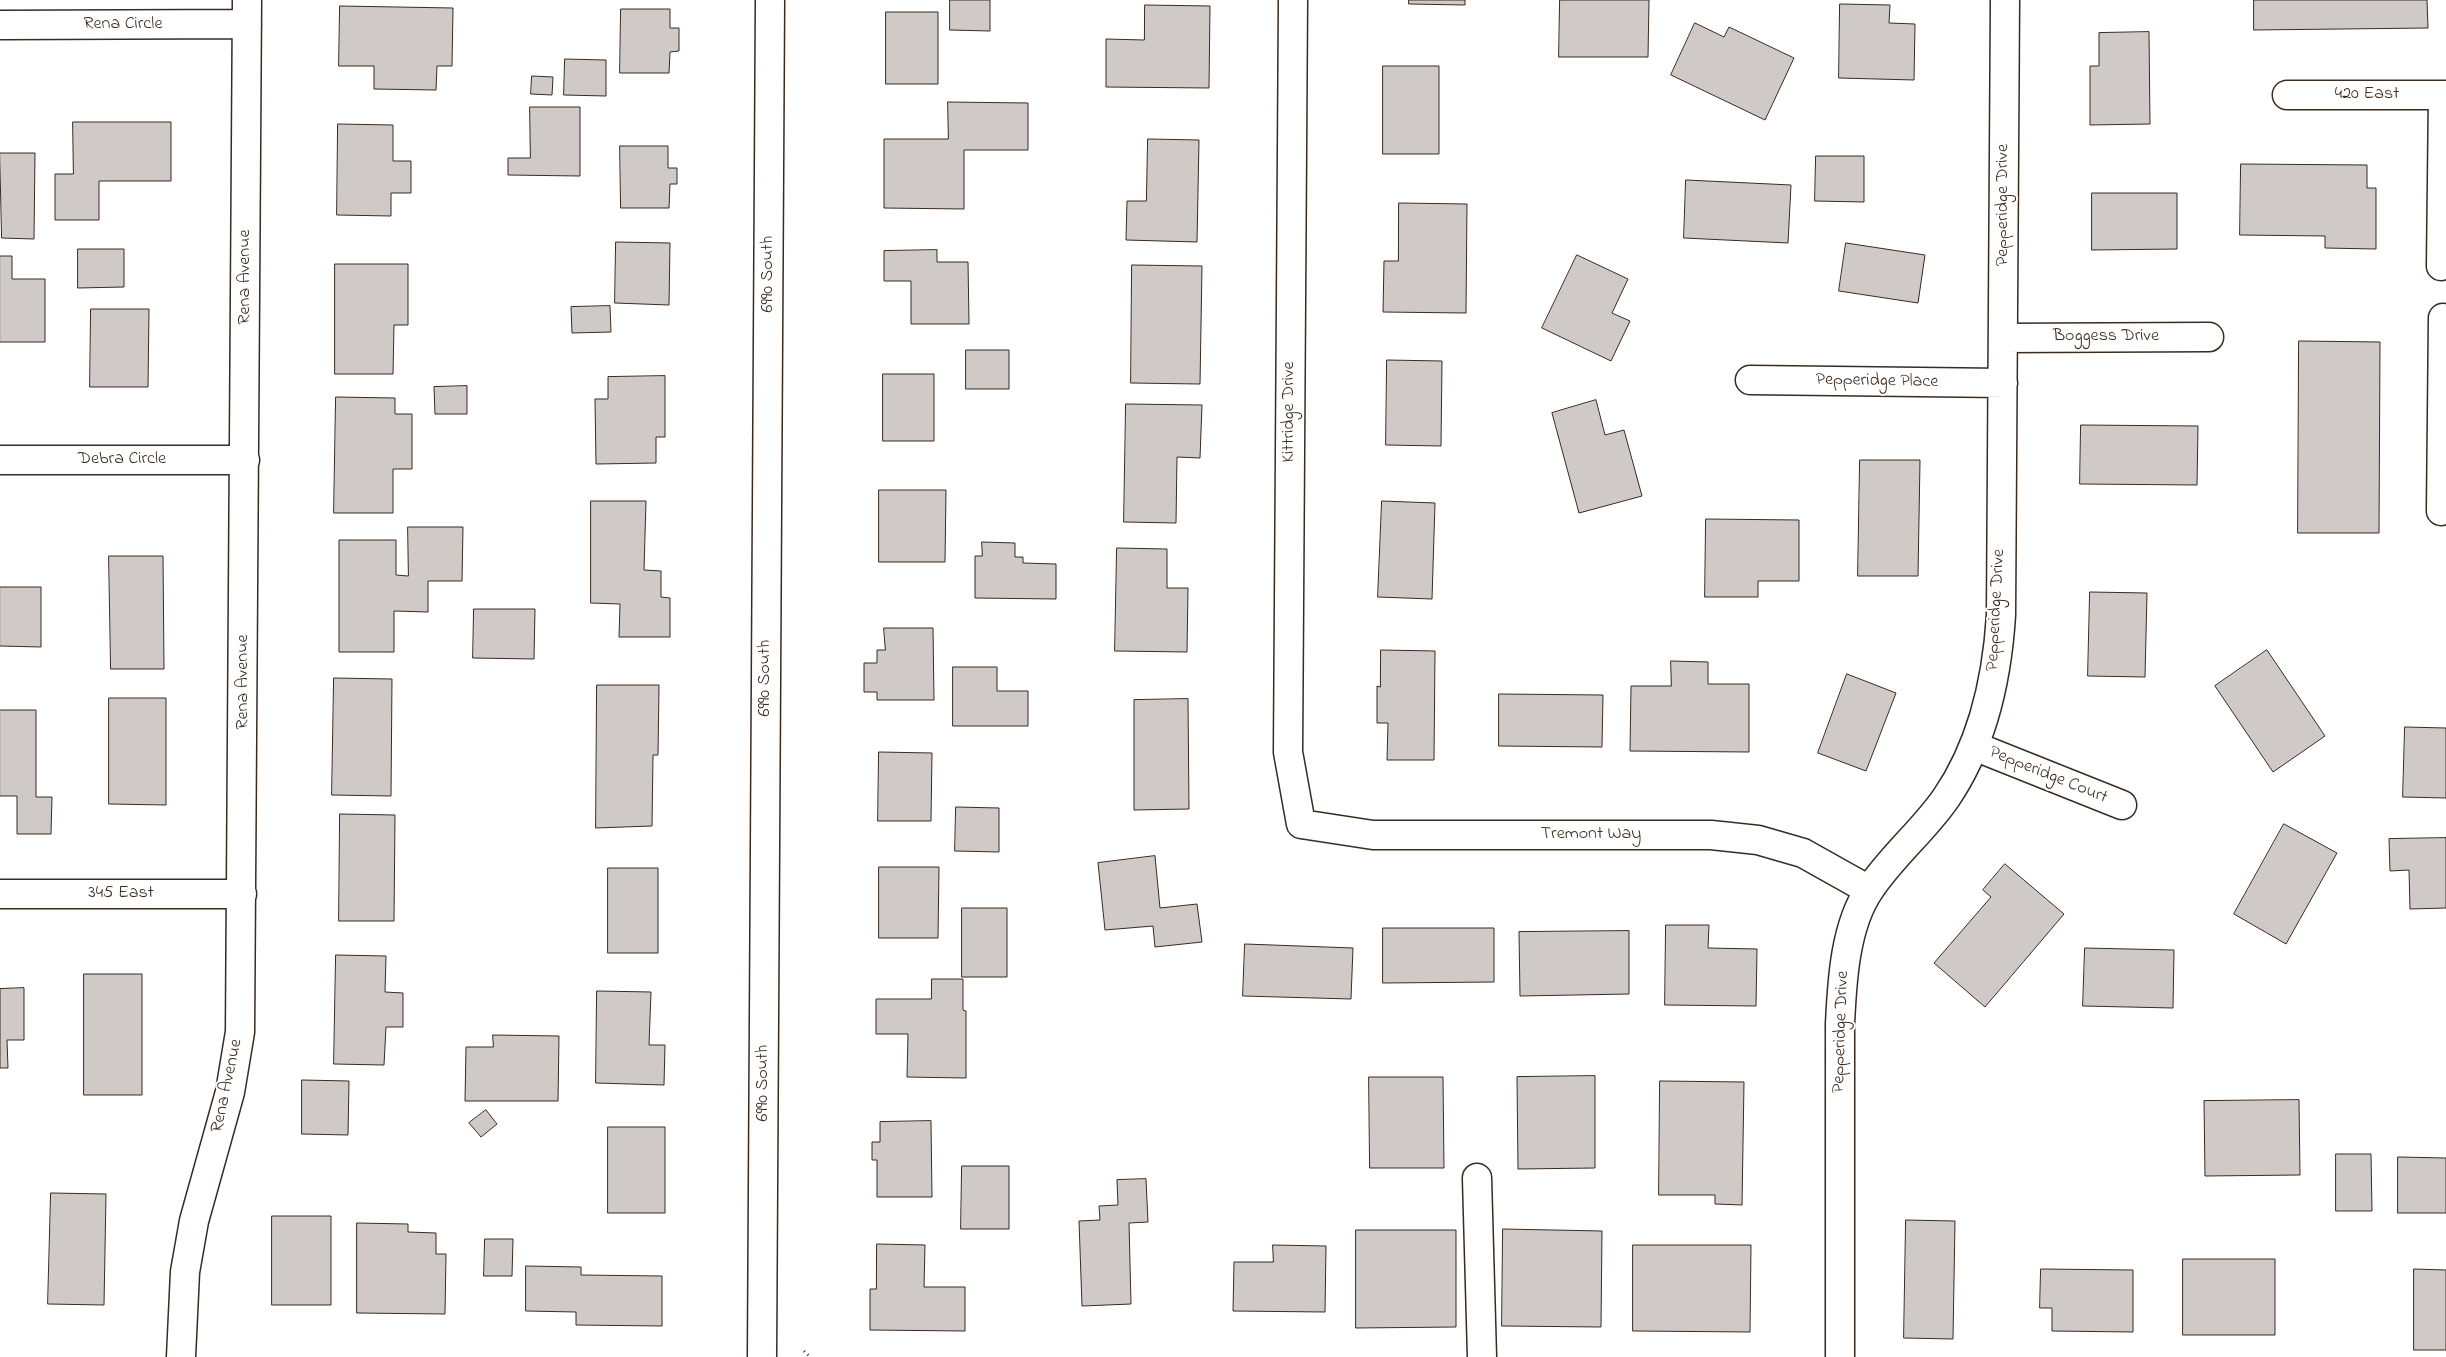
<!DOCTYPE html>
<html>
<head>
<meta charset="utf-8">
<style>
  body { margin:0 }
  canvas { display:block; background:#fff }
</style>
</head>
<body>
<canvas width="2446" height="1357"></canvas>
<script>
const g = document.querySelector('canvas').getContext('2d');
g.lineJoin = 'round';
function fillPath(path, color) {
  g.fillStyle = color;
  g.fill(path, 'evenodd');
}
function strokePath(path, color, width, dash) {
  g.strokeStyle = color;
  g.lineWidth = width;
  g.lineCap = dash ? 'butt' : 'round';
  g.setLineDash(dash || []);
  g.stroke(path);
}
function drawText(font, color, halo, rows, align = 'center') {
  g.font = font + ' "Indie Flower",sans-serif';
  g.lineWidth = 4;
  g.setLineDash([]);
  g.textBaseline = 'middle';
  g.strokeStyle = halo;
  g.fillStyle = color;
  for (const [text, x, y, turn = 0] of rows) {
    g.save();
    g.translate(x, y);
    g.rotate((+turn || 0) * Math.PI / 180);
    g.textAlign = isNaN(turn) ? turn : align;
    if (halo) g.strokeText(text, 0, 0);
    g.fillText(text, 0, 0);
    g.restore();
  }
}
const building = new Path2D(`
  M950,0h40v31l-40,-1z
  M1409,0h56v5l-56,-1z
  M1560,0h89l-1,57h-89z
  M2254,0h173l1,28 -174,2z
  M1840,4l50,1 -1,18 26,1 -1,56 -75,-2z
  M1145,5l65,1 -1,82 -103,-1v-48l38,1z
  M340,6l113,2 -1,58h-15l-1,24 -62,-1v-23h-35z
  M621,9h49v19h9v23l-9,1 -1,21h-49z
  M886,12h52v72h-52z
  M1695,23l29,14 5,-10 65,31 -29,62 -94,-45z
  M2149,32l1,92 -60,1v-59h9v-33z
  M565,59l41,1v36l-42,-1z
  M1383,66h56v88h-56z
  M532,76l21,1 -1,18 -21,-1z
  M948,102l80,1v47h-64v59l-80,-1v-69h64z
  M530,107h50v69l-72,-1v-17h22z
  M73,122h98v59h-72v39h-44v-46h18z
  M338,124l55,1v36h18v32h-20v23l-54,-1z
  M1148,139l51,1 -2,102 -71,-2 1,-39h19z
  M620,146h48v22h9v16h-7l-1,24h-48z
  M0,153h35l-1,86 -32,-1z
  M1816,156h48v46l-49,-1z
  M2241,164l126,1v23h9v61l-51,-1v-12l-85,-1z
  M1686,180l105,5 -3,58 -104,-5z
  M2092,193h85v56l-85,1z
  M1399,203l68,1 -1,109 -83,-1 1,-51h14z
  M616,242l54,1 -1,62 -54,-2z
  M1846,243l79,12 -7,48 -79,-12z
  M78,249h46v38l-46,1z
  M937,250v12h31l1,62h-58v-43h-27v-30z
  M1577,255l51,24 -16,34 18,8 -19,40 -69,-33z
  M0,256h12v23h33v63h-45z
  M335,264h73v61h-14l-1,49h-58z
  M1132,265l70,1 -2,118 -69,-1z
  M610,306l1,26 -39,1 -1,-26z
  M91,309h58l-1,78h-58z
  M2299,341l81,1 -1,191h-81z
  M966,350h43v39h-43z
  M1387,360l55,1 -1,85 -55,-1z
  M883,374h51v67h-51z
  M665,376v61h-9v26l-60,1 -1,-65h13v-22z
  M467,386v28h-32l-1,-27z
  M336,397l59,1v16h17v55h-19v44h-59z
  M1596,400l9,35 19,-5 18,66 -63,17 -27,-100z
  M1126,404l76,1 -2,53 -23,-1 -1,66 -52,-1z
  M2081,425l117,1 -1,59 -117,-1z
  M1860,460h60l-2,116h-60z
  M879,490h67l-1,72h-66z
  M591,501h55l-2,69 17,1v26l9,1v39h-51l1,-33 -29,-1z
  M1382,501l53,2 -3,96 -54,-2z
  M1706,519l93,1v61h-41v16h-53z
  M408,527h55l-1,54h-34v31l-34,-1v41h-55v-112h57v35l12,1z
  M982,542l33,1v14h8v6l33,1v35l-81,-1v-42h7z
  M1117,548l50,1v39h21l-1,64 -72,-1z
  M109,556h54l1,113h-53z
  M0,587h41v60l-41,-1z
  M2090,592l57,1 -2,84 -57,-1z
  M474,609h61l-1,50 -61,-1z
  M884,628h49l1,72h-57v-8h-13v-29h13v-13h8z
  M1381,650l54,1 -1,109h-47l1,-37h-11v-37l3,1z
  M2267,650l58,86 -52,36 -58,-86z
  M1671,661l37,1v22h41v68l-119,-1 1,-65h40z
  M953,667h44v24h31v35h-75z
  M1847,674l49,19 -30,78 -48,-18z
  M334,678l58,1 -1,117 -59,-1z
  M597,685h62l-1,70h-5l-1,71 -56,2z
  M1499,694l104,1 -1,52 -103,-1z
  M109,698h57v107l-57,-1z
  M1188,699l1,110 -55,1v-110z
  M0,710h36v87h16l-1,37h-34v-38h-17z
  M2405,727l41,1v70l-43,-1z
  M879,752l53,1 -1,68h-53z
  M956,807l43,1v44l-44,-1z
  M340,814l55,1 -1,106h-55z
  M2284,824l53,29 -51,91 -52,-30z
  M2446,838v70l-36,1 -1,-39 -19,1 -1,-32z
  M1155,856l5,52 37,-4 5,38 -47,5 -2,-21 -48,4 -7,-67z
  M2005,864l59,50 -79,93 -51,-44 57,-66 -8,-7z
  M879,867h60l-1,71h-59z
  M608,868h50v85h-50z
  M962,908h45v69h-45z
  M1666,925h43l-1,23 49,1 -1,57 -91,-1z
  M1383,928h111v54l-111,1z
  M1629,931v63l-109,2 -1,-64z
  M1245,944l108,4 -2,51 -108,-3z
  M2085,948l89,2 -1,58 -90,-2z
  M336,955l50,1 -1,36 18,1v34h-17l-2,38 -50,-1z
  M84,974h58v121h-58z
  M932,979h31v31l3,1v67l-59,-1 1,-43h-32v-35h55z
  M24,988v52h-17l1,28h-8v-79z
  M597,991l54,1 -2,53h16l-1,40 -68,-2z
  M493,1035l66,1 -1,65h-93l1,-54h27z
  M1595,1076v92l-77,1 -1,-92z
  M1369,1077h74l1,91h-74z
  M302,1080l47,1 -1,54 -46,-1z
  M1660,1081l84,1 -2,123 -27,-1v-9h-56z
  M2299,1100l1,75 -95,1 -1,-75z
  M486,1110l11,14 -16,13 -12,-14z
  M931,1121l1,76h-55v-37h-5v-18h8v-20z
  M608,1127h57v86h-57z
  M2336,1154h35l1,57h-36z
  M2398,1157l48,1v55h-48z
  M962,1166h47v63h-48z
  M1146,1179l2,43 -19,1 2,81 -49,2 -3,-85 21,-1 -1,-14 19,-1 -1,-25z
  M51,1193l55,1 -2,111 -56,-1z
  M272,1216h59v89h-59z
  M1906,1220l49,1 -2,118 -49,-1z
  M357,1223l51,1v8l28,1v21h10l-1,60 -88,-1z
  M1503,1229l99,2 -1,96 -99,-1z
  M1356,1230h100v97l-100,1z
  M485,1239h28l-1,37h-28z
  M877,1244l48,1 -1,42h41v44l-95,-1v-41h6z
  M1273,1245l53,1 -1,66 -92,-1 1,-49h39z
  M1633,1245h118l-1,87 -117,-1z
  M2183,1259h92v76h-92z
  M526,1266l55,1v8l81,1v50l-86,-1v-13l-50,-1z
  M2041,1269l92,1v62l-81,-1v-23h-12z
  M2414,1269l32,1v80h-32z`);
fillPath(building, '#cfcac7');
strokePath(building, '#3b2a1e', 1);
const minor = new Path2D(`
  M1293,0l-5,752 13,72 72,11h338l47,5 45,13 66,37
  M0,25l247,-1
  M2287,95h159
  M2441,266l2,-171
  M2003,338l206,-1
  M1750,380l253,3
  M0,460h245
  M2441,511l2,-193
  M1974,746l148,59
  M0,894h242
  M1477,1178l5,179
  M181,1357l4,-85 9,-51 36,-129 10,-60 7,-1032
  M762,1357l8,-1357
  M1840,1357v-333c2,-43 5,-99 30,-135 22,-33 54,-59 76,-91 37,-54 51,-118 55,-183l4,-615`);
strokePath(minor, '#3b2a1e', 31);
strokePath(new Path2D(`
  M804,1351l6,6`), '#3b2a1e', 3, [1, 4]);
strokePath(minor, '#fff', 28);
drawText('18px', '#3b2a1e', '#fff', [
  ["Rena Circle",123,25],
  ["420 East",2367,95],
  ["Pepperidge Drive",2004,205,-90],
  ["6990 South",769,274,-90],
  ["Rena Avenue",246,277,-90],
  ["Boggess Drive",2106,337],
  ["Pepperidge Place",1877,382,1],
  ["Kittridge Drive",1290,412,-90],
  ["Debra Circle",122,460],
  ["Pepperidge Drive",1997,610,-87],
  ["6990 South",766,678,-90],
  ["Rena Avenue",244,682,-90],
  ["Pepperidge Court",2048,776,22],
  ["Tremont Way",1591,835],
  ["345 East",121,894],
  ["Pepperidge Drive",1842,1032,-88],
  ["6990 South",764,1083,-90],
  ["Rena Avenue",228,1086,-78]
]);
</script>
</body>
</html>
